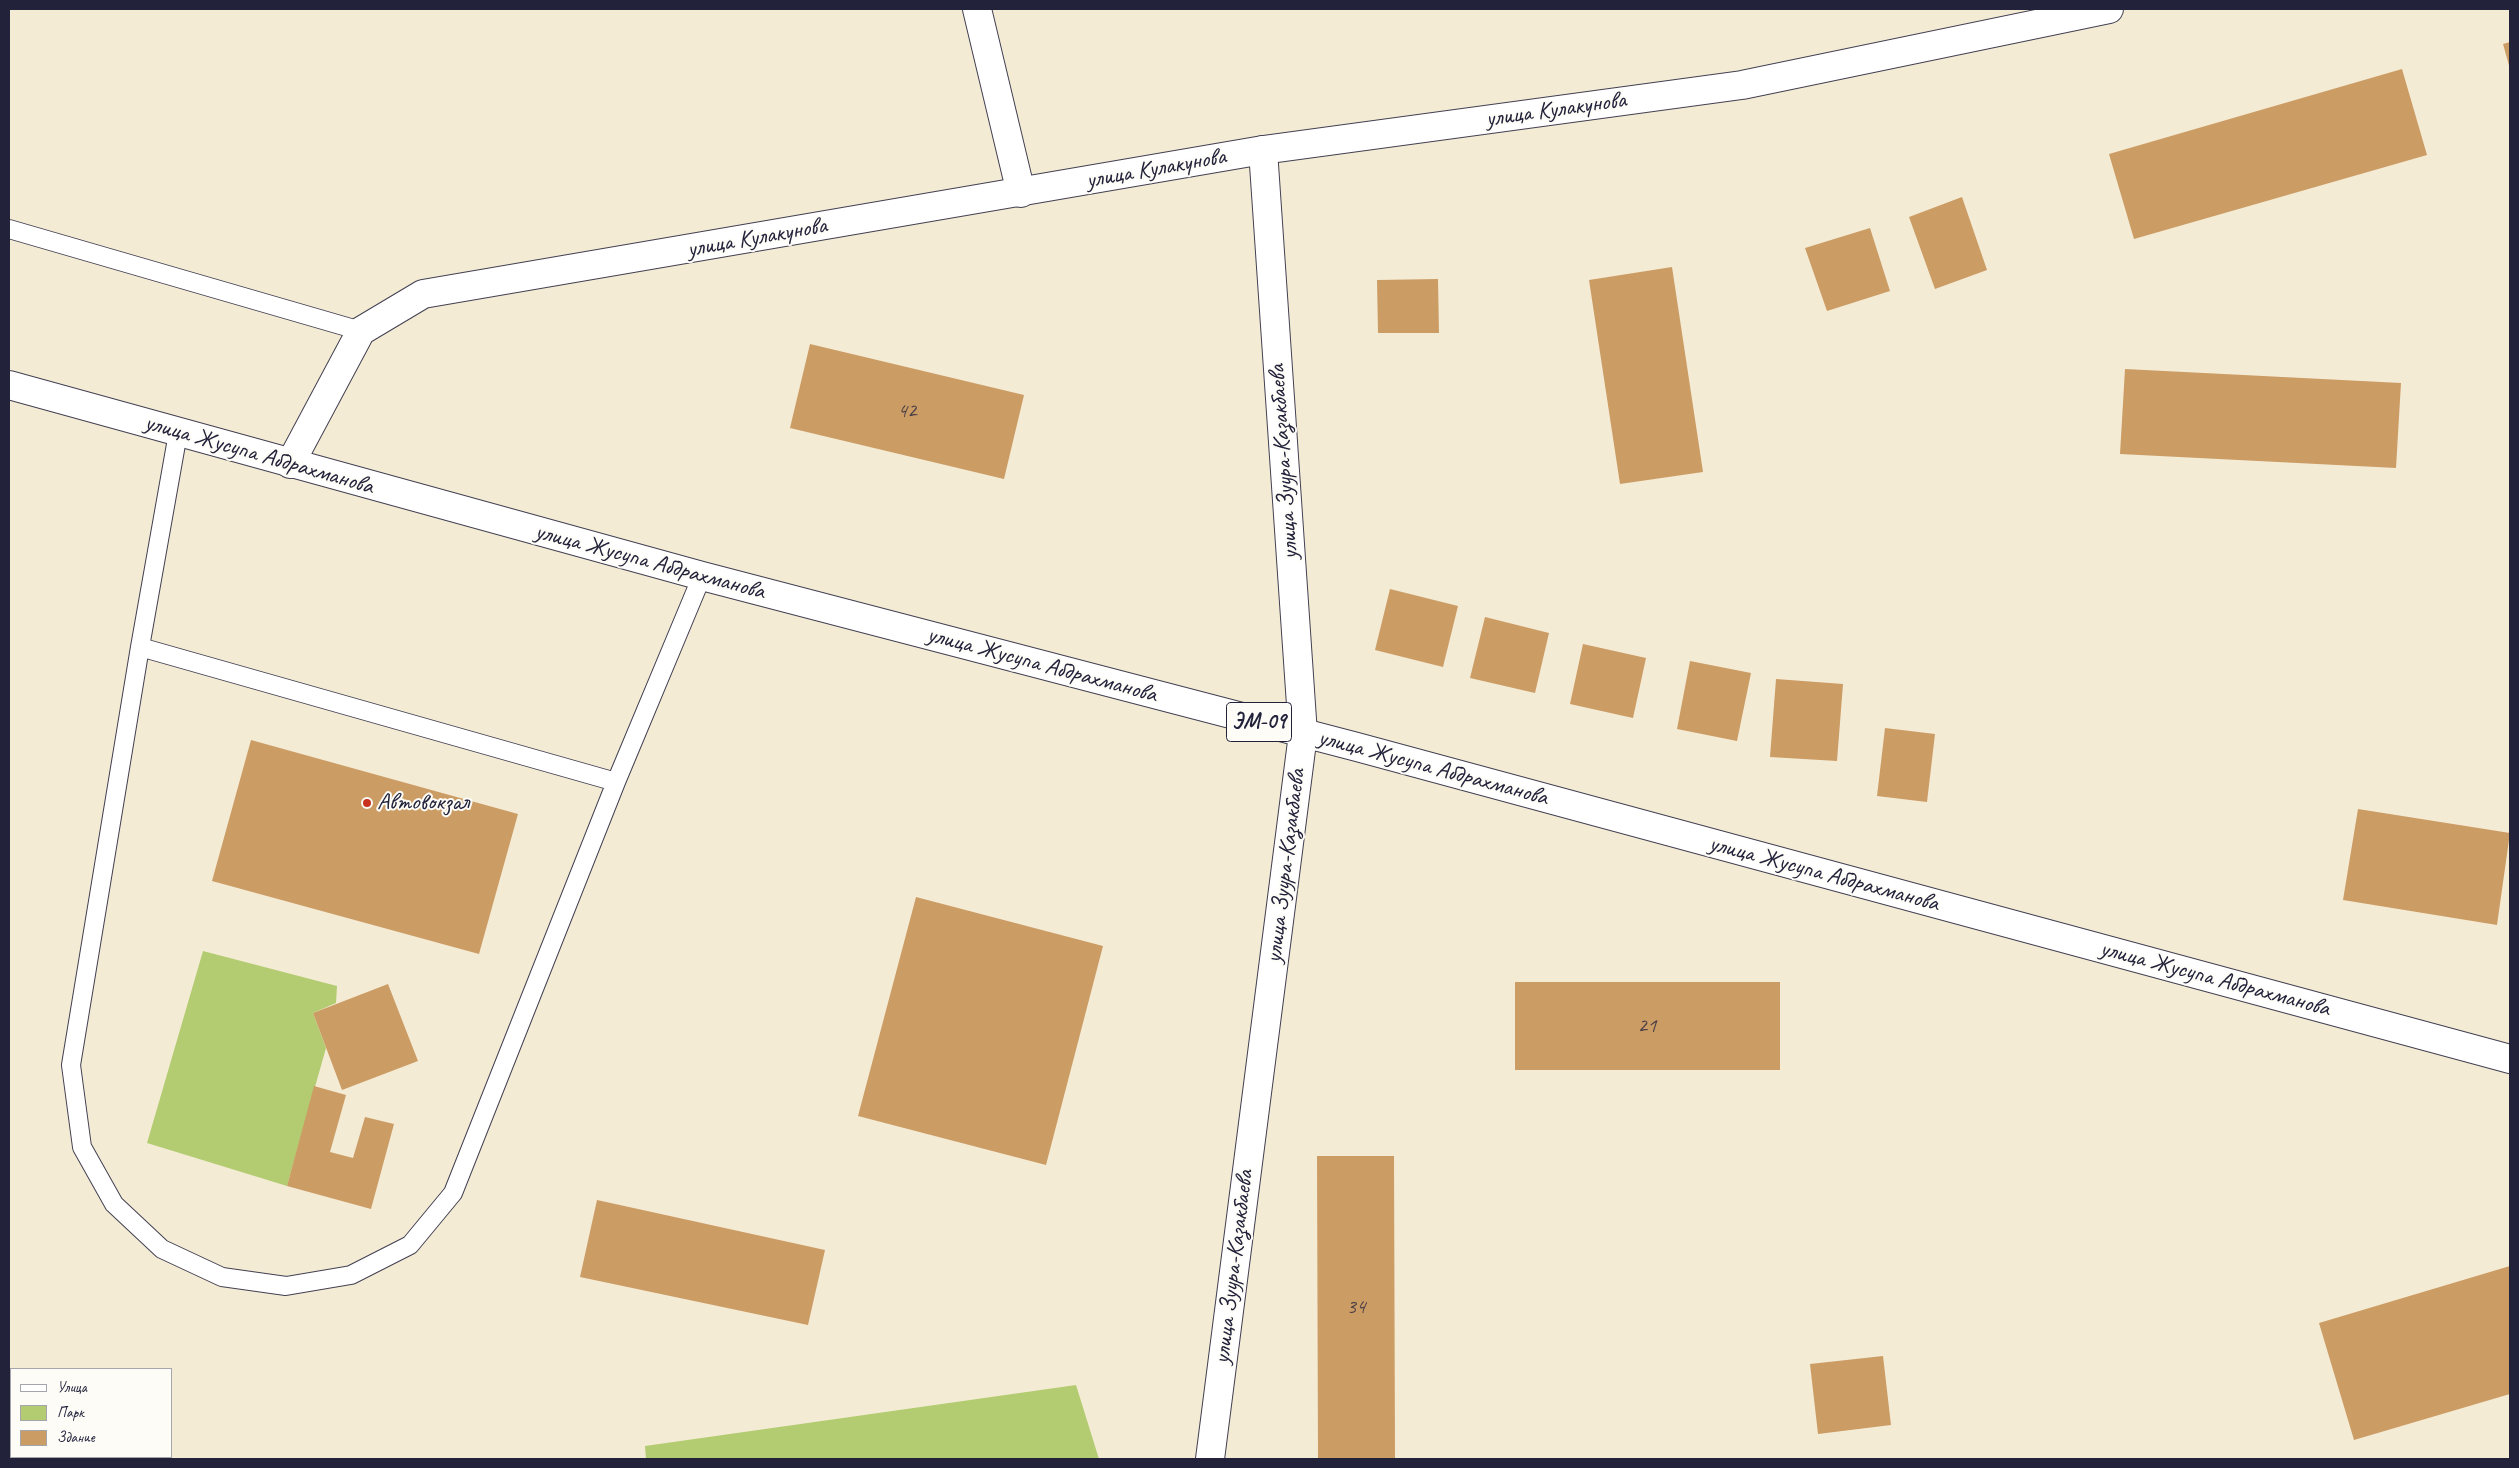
<!DOCTYPE html>
<html>
<head>
<meta charset="utf-8">
<style>
  body { margin:0 }
  #map { position:relative; width:2519px; height:1468px; overflow:hidden; background:#f4ebd5; font-family:Caveat,sans-serif }
  canvas { display:block }
  .frame { position:absolute; inset:0; border:10px solid #22223b; pointer-events:none }
  .legend { position:absolute; left:10px; top:1368px; width:162px; height:90px; box-sizing:border-box; background:#fdfcf7; border:1px solid #a5a5ac; margin:0; padding:6px 9px; list-style:none; font-size:15px; color:#22223b }
  .legend li { display:flex; align-items:center; gap:10px; height:25px }
  .legend b { width:25px; border:1px solid #a5a5ac }
</style>
</head>
<body>
<div id="map">
<canvas width="2519" height="1468"></canvas>
<div class="frame"></div>
<ul class="legend">
<li><b style="height:6px;background:#fff"></b>Улица</li>
<li><b style="height:14px;background:#b3cc71"></b>Парк</li>
<li><b style="height:14px;background:#cc9c65"></b>Здание</li>
</ul>
</div>
<script>
const g = document.querySelector('canvas').getContext('2d');
g.lineJoin = 'round';
function fillPath(path, color) {
  g.fillStyle = color;
  g.fill(path, 'evenodd');
}
function strokePath(path, color, width, dash) {
  g.strokeStyle = color;
  g.lineWidth = width;
  g.lineCap = dash ? 'butt' : 'round';
  g.setLineDash(dash || []);
  g.stroke(path);
}
function drawText(font, color, halo, rows, align = 'center') {
  g.font = font + ' Caveat,sans-serif';
  g.lineWidth = 4;
  g.setLineDash([]);
  g.textBaseline = 'middle';
  g.strokeStyle = halo;
  g.fillStyle = color;
  for (const [text, x, y, turn = 0] of rows) {
    g.save();
    g.translate(x, y);
    g.rotate((+turn || 0) * Math.PI / 180);
    g.textAlign = isNaN(turn) ? turn : align;
    if (halo) g.strokeText(text, 0, 0);
    g.fillText(text, 0, 0);
    g.restore();
  }
}
fillPath(new Path2D(`
  M203,951l134,35 -1,17 -23,10 13,35 -39,138 -140,-43z
  M1076,1385l23,74h-453l-1,-13z`), '#b3cc71');
fillPath(new Path2D(`
  M2510,42v27l-7,-25z
  M2402,69l25,86 -293,84 -25,-85z
  M1962,197l25,73 -52,19 -26,-72z
  M1870,228l20,63 -63,20 -22,-63z
  M1672,267l31,205 -83,12 -31,-204z
  M1438,279l1,54h-61l-1,-53z
  M810,344l214,51 -20,84 -214,-51z
  M2125,369l276,14 -5,85 -276,-14z
  M1390,589l68,17 -15,61 -68,-17z
  M1485,617l64,16 -14,60 -65,-15z
  M1583,644l63,14 -13,60 -63,-14z
  M1690,661l61,12 -14,68 -60,-12z
  M1776,679l67,5 -6,77 -67,-4z
  M1885,728l50,6 -8,68 -50,-6z
  M251,740l267,74 -39,140 -267,-73z
  M2358,809l152,24 -13,92 -154,-25z
  M916,897l187,49 -57,219 -188,-49z
  M1515,982h265v88h-265z
  M388,984l30,77 -76,29 -29,-77z
  M314,1086l32,9 -16,57 23,6 12,-41 29,7 -23,85 -84,-23z
  M1317,1156h77l1,303h-77z
  M597,1200l228,50 -17,75 -228,-48z
  M2510,1266v128l-156,46 -35,-117z
  M1883,1356l8,69 -73,9 -8,-70z`), '#cc9c65');
const lane = new Path2D(`
  M9,229l352,102
  M178,433l-38,214 -69,418 11,82 32,57 48,45 60,28 64,9 65,-11 59,-30 43,-52 163,-411 86,-206
  M140,647l476,135`);
const street = new Path2D(`
  M977,9l44,184
  M1210,1459l93,-725 -40,-584`);
const secondary = new Path2D(`
  M290,464l71,-133 62,-37 840,-144 479,-65 367,-76`);
const highway = new Path2D(`
  M9,385l693,191 655,171 1153,312`);
strokePath(lane, '#424052', 20);
strokePath(street, '#424052', 30);
strokePath(secondary, '#424052', 30);
strokePath(highway, '#424052', 30);
strokePath(lane, '#fff', 18);
strokePath(street, '#fff', 28);
strokePath(secondary, '#fff', 28);
strokePath(highway, '#fff', 28);
for (const [x, y, r, color] of [
  [367,803,5,"#c8321e"]
]) {
  const dot = new Path2D();
  dot.arc(x, y, r, 0, 2 * Math.PI);
  g.fillStyle = color;
  g.fill(dot);
  strokePath(dot, '#fdfcf7', 2);
}
drawText('21px', '#4c4046', null, [
  ["42",907,411],
  ["21",1647,1026],
  ["34",1356,1307]
]);
for (const [x, y, w] of [
  [1259,722,65]
]) {
  const box = new Path2D();
  box.roundRect(x - w / 2, y - 19.5, w, 39, 4);
  g.fillStyle = '#fdfcf7';
  g.fill(box);
  strokePath(box, '#22223b', 1);
}
drawText('bold 22px', '#22223b', null, [
  ["ЭМ-09",1259,722]
]);
drawText('24px', '#22223b', '#fdfcf7', [
  ["улица Кулакунова",1556,110,-8],
  ["улица Кулакунова",1156,169,-10],
  ["улица Кулакунова",757,238,-10],
  ["улица Жусупа Абдрахманова",259,455,16],
  ["улица Зуура-Казакбаева",1284,462,-94],
  ["улица Жусупа Абдрахманова",650,562,15],
  ["улица Жусупа Абдрахманова",1042,665,15],
  ["улица Жусупа Абдрахманова",1433,768,15],
  ["улица Зуура-Казакбаева",1286,866,-83],
  ["улица Жусупа Абдрахманова",1824,874,15],
  ["улица Жусупа Абдрахманова",2215,979,15],
  ["улица Зуура-Казакбаева",1234,1267,-83]
]);
drawText('24px', '#22223b', '#fdfcf7', [
  ["Автовокзал",377,803]
], 'left');
</script>
</body>
</html>
